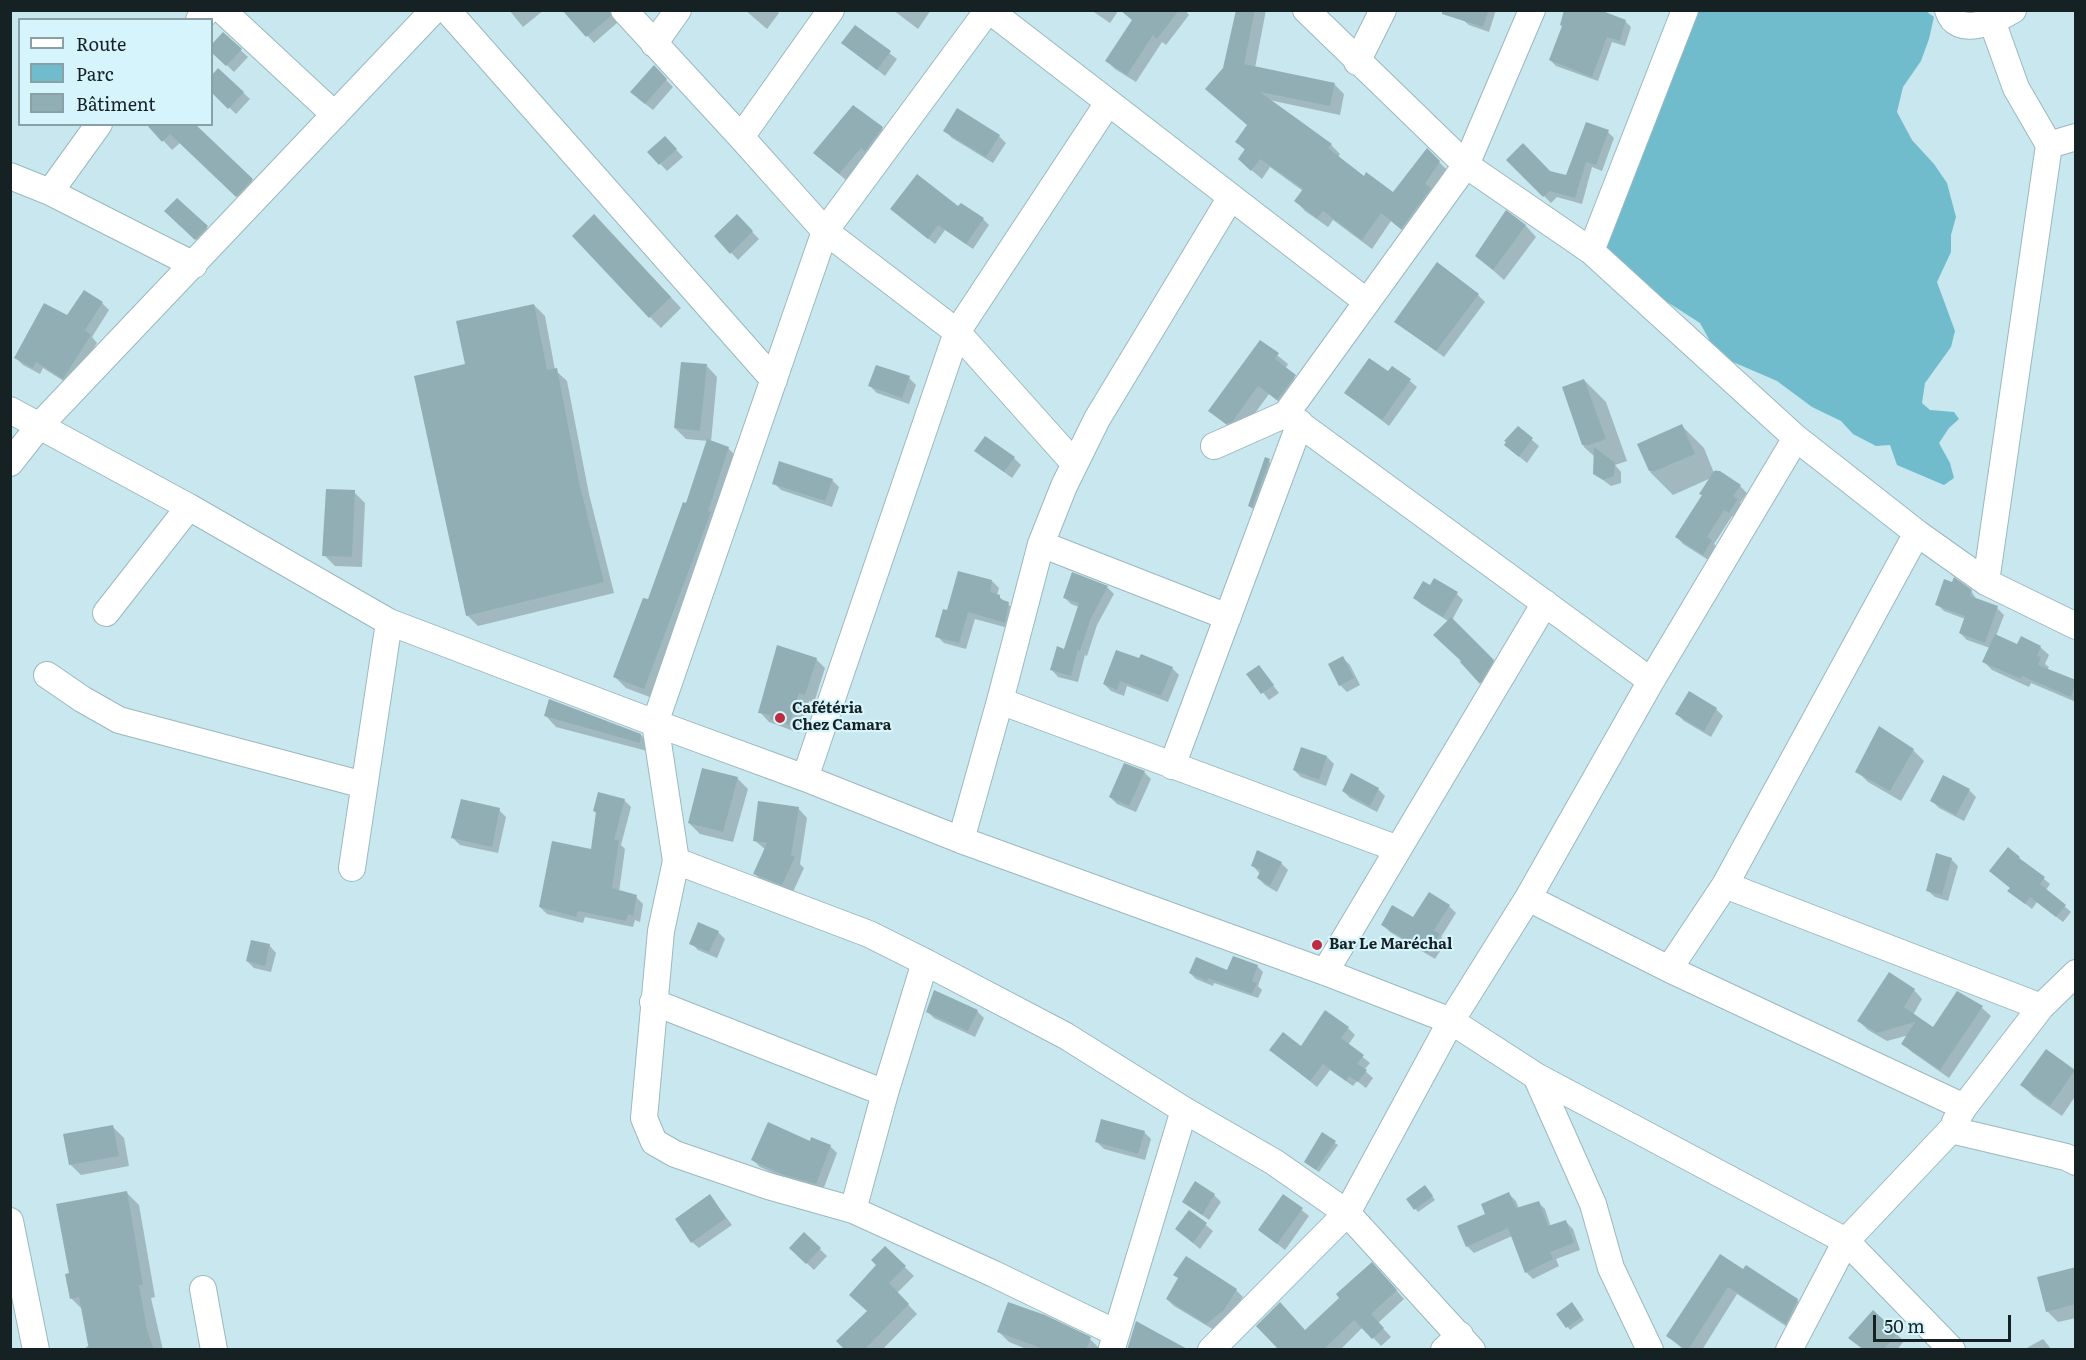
<!DOCTYPE html>
<html>
<head>
<meta charset="utf-8">
<style>
  body { margin:0 }
  #map { position:relative; width:2086px; height:1360px; overflow:hidden; background:#c9e7ee; font-family:Literata,serif }
  canvas { display:block }
  .frame { position:absolute; inset:0; border:12px solid #162124; pointer-events:none }
  .legend { position:absolute; left:18px; top:18px; width:195px; height:108px; box-sizing:border-box; background:#d6f4fb; border:2px solid #89a0a5; margin:0; padding:8px 10px; list-style:none; font-size:18px; color:#162124 }
  .legend li { display:flex; align-items:center; gap:12px; height:30px }
  .legend b { width:30px; border:2px solid #89a0a5 }
  .scale { position:absolute; left:1873px; top:1315px; width:138px; height:27px; box-sizing:border-box; border:3px solid #162124; border-top:0; padding-left:8px; font-size:18px; line-height:21px; white-space:nowrap; color:#162124; -webkit-text-stroke:4px #d6f4fb; paint-order:stroke }
</style>
</head>
<body>
<div id="map">
<canvas width="2086" height="1360"></canvas>
<div class="frame"></div>
<ul class="legend">
<li><b style="height:8px;background:#fff"></b>Route</li>
<li><b style="height:16px;background:#70bccd"></b>Parc</li>
<li><b style="height:16px;background:#92aeb5"></b>Bâtiment</li>
</ul>
<div class="scale">50 m</div>
</div>
<script>
const g = document.querySelector('canvas').getContext('2d');
g.lineJoin = 'round';
function fillPath(path, color) {
  g.fillStyle = color;
  g.fill(path, 'evenodd');
}
function strokePath(path, color, width, dash) {
  g.strokeStyle = color;
  g.lineWidth = width;
  g.lineCap = dash ? 'butt' : 'round';
  g.setLineDash(dash || []);
  g.stroke(path);
}
function drawText(font, color, halo, rows, align = 'center') {
  g.font = font + ' Literata,serif';
  g.lineWidth = 4.5;
  g.setLineDash([]);
  g.textBaseline = 'middle';
  g.strokeStyle = halo;
  g.fillStyle = color;
  for (const [text, x, y, turn = 0] of rows) {
    g.save();
    g.translate(x, y);
    g.rotate((+turn || 0) * Math.PI / 180);
    g.textAlign = isNaN(turn) ? turn : align;
    if (halo) g.strokeText(text, 0, 0);
    g.fillText(text, 0, 0);
    g.restore();
  }
}
fillPath(new Path2D(`
  M1692,11h234l8,6 -5,22 -8,22 -18,26 -6,25 15,28 22,24 13,19 9,34 -5,18v17l-14,30 18,49 -4,16 -26,36 -3,20 8,7 24,2 5,7 -10,9 -10,15 11,20 4,15 -10,7 -47,-20 -7,-20 -14,1 -23,-12 -12,-13 -29,-14 -35,-26 -44,-19 -23,-21 -10,-18 -36,-23 -21,-6 -38,-45z`), '#70bccd');
fillPath(new Path2D(`
  M509,10h35l-21,17z
  M564,10h54l-2,4 1,9 -23,20z
  M745,10h31l3,3 -12,16z
  M893,10h38l-13,19z
  M1091,10h28l-9,13z
  M1120,10h65l4,5 -23,30 -4,-3 -26,40 -21,-13 -8,-8 27,-40z
  M1237,10h29l-11,58 80,17 9,9 -4,21 -71,-15 62,45 9,9 -2,3 26,21 29,16 34,-44 21,21 -37,67 -20,-17 -19,28 -39,-29 -5,7 -23,-16 -9,-10 7,-10 -33,-24 -8,12 -13,-11 -3,-17 -9,-9 12,-16 -25,-58z
  M1466,10h30l-7,22 -20,-7 -6,-5z
  M1625,21l6,6 -6,19 -13,-4 -14,39 -42,-15 -6,-6z
  M855,27l42,32 -12,17 -42,-33z
  M223,34l25,23 -14,15 -22,-21v-5z
  M654,67l19,20 -20,23 -14,-11z
  M219,70l31,29 -14,15 -24,-23v-14z
  M148,124l57,12 56,53 -15,16 -65,-63 -9,8z
  M882,128l7,7 -21,19 -22,26 -24,-20z
  M945,131l54,5 7,7 -13,20 -41,-25z
  M1608,132l6,6 -12,33 -10,-4 -10,37 -25,-7 -6,6 -43,-43 59,17z
  M665,138l18,19 -16,14 -18,-19z
  M177,200l37,34 -11,12 -30,-28z
  M959,209l24,10 6,6 -16,24 -28,-19 -10,14 -37,-29z
  M1506,213l20,13 10,11 -32,43 -27,-24z
  M737,216l22,23 -21,21 -22,-24z
  M605,227l76,81 -20,20 -11,-11z
  M1478,295l7,7 -41,55 -48,-35z
  M102,303l7,7 -17,27 5,6 -27,42 -27,-17 -3,6 -17,-9 -7,-7 52,-41z
  M534,305l11,11 10,54 12,11 22,113 25,99 -136,33 -11,-11v-250z
  M1261,342l27,22 -3,5 19,17 -16,23 -19,-15 -27,37 -5,2 -28,-22z
  M707,366l10,11 -6,65 17,6 11,11 -84,240 -29,-11 -11,-11 33,-76 39,-96 21,-64 -22,-2 -11,-11z
  M1389,373l21,8 7,6 -28,39 -43,-33z
  M909,378l7,7 -7,19 -32,-11 -7,-7z
  M1584,380l22,22 21,59 -12,4 6,7v11l-10,3 -17,-13 1,-16 -11,-10 -21,-59z
  M1682,426l22,22 10,25 2,-3 24,16 7,7 -7,10 4,4 -7,12 -5,-3 -18,28 4,4 -8,13 -27,-17 -6,-7 26,-42 8,-17 -38,17 -22,-22 -12,-28z
  M1518,428l21,18 -12,17 -22,-18z
  M976,451l38,7 7,7 -9,13z
  M1266,459l15,13 -20,45 -11,-11z
  M832,480l7,7 -7,20 -51,-17 -7,-7z
  M354,492l11,11 -3,64 -27,-1 -11,-11z
  M1072,574l36,14 6,6 -17,31 -10,31 -2,-1 -7,27 -20,-5 -6,-7 13,-20 14,-43 -8,-3 -7,-7z
  M1434,580l23,14 6,6 -11,20 48,48 -13,21 -25,-27 -14,-41 -27,-17 -7,-6 16,-11z
  M992,581l7,7 -2,7 19,16 -4,18 -37,-10 -9,30 -22,-6 -7,-7 11,-24z
  M1971,591l6,9 20,8 7,7 -8,21 22,10 22,1 9,8 -4,9 4,3 -2,3 29,12v20l-45,-19 -2,4 -37,-17 -8,-8 6,-14 -23,-8 -7,-7 5,-14 -21,-8 -7,-7z
  M1343,658l7,7 10,20 -13,7 -7,-7z
  M816,659l9,9 -11,35 -5,-2 -10,32 -30,-11 -9,-10z
  M1259,667l20,26 -10,7 -20,-25z
  M1172,668l7,7 -11,27 -41,-16 -3,10 -13,-5 -7,-7z
  M1690,693l26,16 7,7 -12,21 -27,-16 -7,-7z
  M546,716l95,19 11,11 -1,6 -95,-25z
  M1880,728l33,22 11,11 -23,40 -33,-19 -11,-11z
  M1302,749l25,8 7,7 -8,22 -25,-9 -7,-7z
  M1125,765l19,7 7,7 -15,33 -19,-8 -7,-7z
  M1352,775l26,14 7,7 -8,16 -27,-14 -7,-7z
  M737,778l11,11 -15,53 -33,-8 -11,-11z
  M1969,790l7,7 -12,24 -25,-13 -7,-7z
  M624,800l7,7 -10,38 4,4 -6,43 17,5 7,7 -3,18 -5,-2 -2,7 -48,-10 -2,6 -36,-9 -7,-7 52,-56 5,-37 -3,-3z
  M798,808l9,10 -7,46 4,4 -12,26 -28,-11 -9,-9 11,-24 -12,-10z
  M499,810l7,7 -8,36 -38,-8 -7,-7z
  M2008,849l42,35 -4,6 25,22 -8,10 -26,-20 -5,7 -23,-18 2,-3z
  M1951,859l7,7 -10,35 -13,-4 -8,-7z
  M1281,863l7,7 -11,22 -12,-7 -7,-7 2,-4 -7,-8z
  M1449,906l7,7 -15,24 5,5 -11,17 -45,-27 -7,-7 30,-6z
  M718,932l7,7 -8,19 -19,-8 -7,-7z
  M269,945l7,8 -5,19 -17,-4 -7,-7z
  M1257,966l6,6 -5,14 4,4 -4,8 -44,-15 -1,3 -17,-7 -6,-6 38,-1z
  M1914,990l8,9 -9,16 21,14 23,-36 25,15 9,8 -42,62 -37,-26 -9,-9 6,-8 -22,6 -19,-11 -9,-9z
  M927,1011h50l7,7 -9,19 -41,-19z
  M1348,1028l7,7 -7,10 22,18 -6,7 9,8 -7,10 -9,-7 -4,5 -23,-16 -13,17 -46,-37 30,-2z
  M2074,1071l2,24 -14,21 -29,-20 -11,-11z
  M113,1127l11,11 5,28 -48,9 -11,-11z
  M1144,1132l7,7 -6,21 -41,-11 -7,-7z
  M1322,1135l16,10 -19,27 -14,-10z
  M811,1143l19,3 7,7 -14,37 -30,-8 -33,-15 -7,-7z
  M1428,1190l7,10 -17,12 -10,-13z
  M126,1192l13,13 16,92 -4,1 12,52h-77v-3l3,-1 -6,-36 -12,-12v-24z
  M1509,1194l7,7 3,8 19,-7 7,7 6,18 15,-5 7,7 7,21 -24,9 3,7 -26,13 -7,-7 -14,-36 -38,17 -7,-7 20,-32z
  M1214,1195l7,7 -12,18 -25,-18z
  M710,1196l22,29 -33,23 -7,-6z
  M1284,1196l25,20 -24,34 -26,-20z
  M1190,1212l23,19 -13,18 -23,-20z
  M804,1234l23,22 -13,14 -23,-22z
  M885,1248l29,28 -17,17 20,21 -35,36h-35l22,-39 9,-46z
  M1746,1267l52,34 8,8 -11,23 -58,-38 -35,56h-18l-16,-14z
  M2076,1269v49l-18,4 -11,-11z
  M1380,1272l24,27 -26,24 13,14 -10,9 -18,-19 -23,23h-60z
  M1180,1279l56,11 7,7 -13,20 -16,13 -40,-24 -7,-7z
  M1575,1307l9,13 -14,10 -12,-16z
  M1874,1313l30,28 -7,9h-33z
  M999,1332l91,7 11,11h-72l-20,-8z
  M2043,1339l9,11h-29z`), '#0003');
fillPath(new Path2D(`
  M562,10h47l2,6 -25,21z
  M1120,10h59l-22,29 -4,-4 -26,40 -22,-14 27,-41z
  M1236,10h19l-11,54 91,19 -5,23 -70,-14 72,52 -4,4 36,28 2,-4 27,20 34,-44 13,13 -15,23 6,4 -30,41 -20,-16 -19,27 -39,-29 -6,7 -23,-17 9,-12 -43,-30 -9,12 -13,-12 7,-10 -10,-7 12,-17 -42,-36 18,-21z
  M1442,10h47l-6,17 -41,-13z
  M1564,10h36l26,10 -6,21 -13,-4 -15,40 -43,-17 13,-34 -2,-1z
  M855,25l36,26 -14,19 -36,-27z
  M223,32l19,17 -16,17 -14,-13v-9z
  M654,65l13,14 -22,25 -15,-12z
  M218,68l26,24 -16,17 -16,-16v-18z
  M853,105l30,22 -18,24 -4,-3 -22,26 -26,-21z
  M957,108l43,27 -14,22 -43,-26z
  M1586,122l23,8 -13,35 -10,-3 -11,36 -25,-7 -7,6 -37,-37 17,-17 27,28 16,4z
  M146,124h49l58,55 -17,18 -66,-63 -8,8z
  M665,136l12,13 -18,16 -12,-13z
  M917,174l41,32 3,-3 23,15 -18,26 -28,-19 -10,14 -38,-30z
  M177,198l31,28 -13,14 -31,-29z
  M1506,210l20,15 -33,45 -18,-14z
  M594,214l77,83 -22,21 -77,-82z
  M737,214l16,17 -23,23 -16,-18z
  M1437,262l42,32 -43,57 -42,-29z
  M84,290l19,12 -18,28 6,5 -28,44 -27,-17 -3,6 -19,-10 30,-55 23,12z
  M534,304l13,66 10,-2 22,114 25,100 -138,34 -52,-240 51,-12 -9,-43z
  M1260,340l19,13 -4,6 21,16 -19,25 -19,-14 -26,36 -6,2 -18,-13z
  M1369,358l19,13 4,-5 19,13 -29,41 -38,-27z
  M681,362l26,2 -7,67 -26,-3z
  M876,365l34,11 -8,22 -34,-12z
  M1584,379l22,60 -17,6h-7l-20,-58z
  M1682,424l13,30 -40,17h-6l-12,-27z
  M1518,426l15,12 -14,19 -15,-12 2,-3 -2,-1z
  M985,436l30,21 -11,15 -30,-21z
  M707,439l22,8 -21,64 3,1 -67,177 -31,-12 30,-79 5,1 35,-97 3,1z
  M1594,447l21,16 -1,13 -11,4 -10,-6z
  M1265,457l5,2 -18,49 -4,-2z
  M779,461l54,18 -8,22 -53,-17z
  M1714,471h6l21,14 -8,11 5,3 -9,14 -5,-3 -17,27 5,3 -9,15 -28,-18 27,-42 -3,-1z
  M326,489l29,1 -3,67 -30,-1z
  M958,571l34,9 -2,12 10,3v4l9,3 -4,21 -37,-11 -9,31 -24,-6 8,-28 4,1z
  M1072,572l36,14 -17,32 -11,33 -2,-1 -7,26 -21,-6 7,-24 7,3 15,-46 -16,-5z
  M1954,577l18,13 -2,6 28,10 -13,37 -26,-10 6,-17 -30,-11 9,-26 8,3z
  M1434,578l24,14 -15,25 -30,-19 10,-17 7,4z
  M1451,617l43,43 -14,24 -20,-22 1,-1 -28,-26z
  M1995,634l22,10 4,-8 20,10 -4,10 4,1 -3,8 38,15 -5,17 -49,-21 -1,3 -39,-17z
  M777,645l40,13 -12,37 -6,-2 -10,32 -19,-6 1,-4 -13,-2z
  M1116,650l23,8 2,-4 32,13 -12,29 -41,-15 -3,9 -14,-6z
  M1343,656l11,22 -15,8 -11,-22z
  M1259,665l15,20 -13,9 -15,-20z
  M1689,691l28,17 -13,23 -29,-17z
  M549,699l92,35 -1,9 -96,-27z
  M1879,726l35,23 -24,42 -35,-19z
  M1301,747l26,9 -8,24 -26,-10z
  M1124,763l21,8 -16,35 -20,-9z
  M702,768l36,9 -15,55 -35,-9z
  M1351,773l28,15 -9,18 -28,-15z
  M1943,775l27,14 -14,26 -26,-14z
  M598,792l27,7 -11,41h5l-7,48 25,7 -4,21 -5,-2 -2,7 -48,-10 -2,6 -37,-10 13,-66 39,8 5,-37 -3,-1z
  M461,799l39,9 -8,39 -41,-9z
  M758,801l41,6 -8,48 4,2 -13,28 -29,-11 14,-31 -14,-2z
  M2008,847l12,10 -1,1 26,19 -5,7 26,21 -10,12 -26,-20 -5,7 -18,-13 3,-3 -21,-17z
  M1257,850l25,12 -12,24 -13,-8 4,-8 -10,-4z
  M1936,853l16,5 -10,37 -16,-4z
  M1429,892l21,13 -16,25 6,4 -13,19 -46,-28 11,-20 21,12z
  M698,922l21,9 -10,21 -20,-8z
  M251,940l19,4 -5,22 -19,-5z
  M1233,956l25,9 -6,16 5,2 -5,11 -44,-16 -1,3 -18,-8 7,-16 31,13z
  M1889,972l26,17 -11,18 29,20 24,-36 26,15 -43,64 -39,-26 14,-22 -38,11 -20,-12z
  M934,990l44,20 -10,21 -42,-19z
  M1325,1010l24,17 -8,11 23,17 -7,9 10,6 -9,12 -9,-6 -3,5 -23,-17 -13,17 -41,-31 14,-18 18,14z
  M2046,1049l29,21 -25,36 -30,-21z
  M1101,1119l44,12 -7,23 -43,-12z
  M768,1122l42,19 1,-4 20,8 -15,39 -32,-9 -33,-15z
  M113,1125l6,31 -50,9 -6,-31z
  M1322,1132l14,9 -20,29 -12,-8z
  M1195,1181l20,13 -13,21 -20,-13z
  M1425,1185l8,11 -19,14 -8,-11z
  M127,1191l16,94h-4l8,45 7,20h-65l-10,-53 -9,2 -5,-25 4,-1 -13,-69z
  M1509,1192l7,16 23,-7 9,25 18,-6 8,23 -24,9 3,7 -28,14 -17,-45 -42,19 -9,-21 28,-12 -4,-10z
  M710,1194l16,24 -35,25 -16,-24z
  M1283,1194l20,14 -26,36 -19,-14z
  M1189,1210l18,13 -14,20 -18,-14z
  M804,1232l17,16 -15,16 -17,-16z
  M885,1246l21,20 -17,17 20,21 -45,46h-19l-9,-9 31,-30 -18,-16 27,-30 -5,-5z
  M1720,1254l23,15 3,-4 52,34 -12,25 -58,-37 -40,63h-2l-20,-14z
  M1186,1256l51,33 -13,21 -18,14 -40,-25 12,-21 -5,-3z
  M1372,1262l25,28 -26,24 13,14 -12,11 -18,-19 -31,30h-44l-23,-24 24,-24 25,28 34,-32 -3,-4z
  M2076,1267v37l-30,8 -9,-35z
  M1008,1302l37,13 46,22 -5,13h-40l-49,-18z
  M1572,1302l10,15 -16,11 -10,-14z
  M1873,1310l25,23 -15,17h-19l-16,-12z
  M1136,1321l53,29h-62z`), '#92aeb5');
const minor = new Path2D(`
  M222,10l113,105
  M447,10l327,370
  M624,10l117,127 84,94 132,101 117,131
  M988,10l-163,221 -170,492 21,138 -15,70 -17,187 10,24 21,12 93,32 85,24 141,64 122,59
  M989,10l378,292
  M1306,10l160,155 125,86 205,187 121,95 69,49 90,44
  M1948,10c9,30 48,10 65,0
  M199,20l9,-10
  M654,44l24,-34
  M1357,62l26,-52
  M741,137l90,-127
  M2049,145l27,-8
  M10,176l40,16 144,73
  M50,192l49,-68
  M1591,251l94,-241
  M10,410l179,97 200,115 266,101 150,55 156,62 364,132 126,49 85,55 310,165 105,-111 115,27 10,5
  M1286,414l365,267
  M1214,446l72,-32 180,-249 66,-155
  M10,463l30,-38 394,-415
  M1041,544l187,73
  M1986,582l63,-437 -33,-57 -24,-67
  M106,613l83,-106
  M47,675l35,24 37,21 245,65
  M1000,701l398,148
  M1172,766l128,-343
  M805,778l152,-446 151,-229
  M961,840l39,-139 41,-157 23,-58 33,-67 134,-222
  M676,861l193,73 56,28 141,74 118,74 90,52 73,51 125,137
  M352,868l37,-246
  M1725,885l316,122
  M1528,898l141,71 295,138
  M1669,969l56,-84 192,-352
  M1325,972l220,-369
  M653,1002l232,91
  M1536,1076l57,128 18,64 39,82
  M1955,1122l9,-15 77,-100 35,-34
  M853,1210l32,-117 40,-131
  M10,1221l26,129
  M203,1289l11,61
  M1112,1348l72,-238
  M1211,1350l136,-137 104,-192 77,-123 123,-217 145,-243
  M1444,1350l16,-15
  M1789,1350l57,-109 106,109`);
strokePath(minor, '#9bb8bf', 28);
strokePath(minor, '#fff', 26);
for (const [x, y, r, color] of [
  [780,718,6,"#bc2c41"],
  [1317,945,6,"#bc2c41"]
]) {
  const dot = new Path2D();
  dot.arc(x, y, r, 0, 2 * Math.PI);
  g.fillStyle = color;
  g.fill(dot);
  strokePath(dot, '#d6f4fb', 2);
}
drawText('bold 15px', '#162124', '#d6f4fb', [
  ["Cafétéria",792,709],
  ["Chez Camara",792,726],
  ["Bar Le Maréchal",1329,945]
], 'left');
</script>
</body>
</html>
